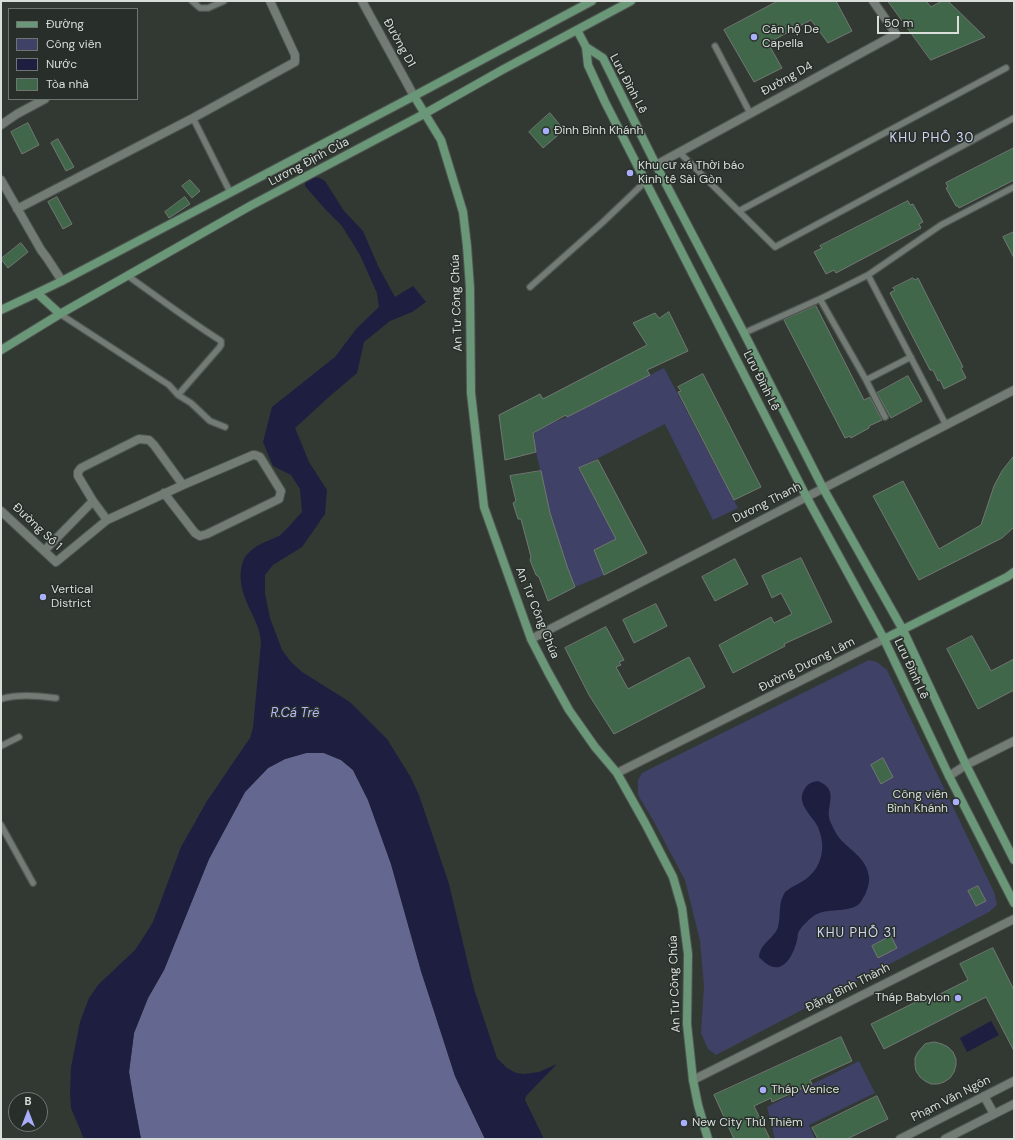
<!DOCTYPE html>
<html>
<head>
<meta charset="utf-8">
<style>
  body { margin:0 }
  #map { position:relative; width:1015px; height:1140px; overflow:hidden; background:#323933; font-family:"DM Sans",sans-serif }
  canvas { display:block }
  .frame { position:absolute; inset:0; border:2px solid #d9deda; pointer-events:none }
  .legend { position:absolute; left:8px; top:8px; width:130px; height:92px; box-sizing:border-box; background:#282f2a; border:1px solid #6f7570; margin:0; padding:5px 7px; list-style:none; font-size:12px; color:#d9deda }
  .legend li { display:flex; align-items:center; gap:8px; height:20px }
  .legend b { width:20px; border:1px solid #6f7570 }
  .north { position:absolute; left:8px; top:1092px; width:40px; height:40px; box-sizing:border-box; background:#282f2a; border:1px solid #6f7570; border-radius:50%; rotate:0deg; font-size:11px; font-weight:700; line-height:16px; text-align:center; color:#d9deda }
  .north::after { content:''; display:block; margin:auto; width:14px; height:18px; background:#aaaffb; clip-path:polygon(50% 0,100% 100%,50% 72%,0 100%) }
  .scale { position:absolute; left:877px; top:16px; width:82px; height:18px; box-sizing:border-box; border:2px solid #d9deda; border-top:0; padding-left:5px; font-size:12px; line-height:14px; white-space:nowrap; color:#d9deda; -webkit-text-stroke:3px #282f2a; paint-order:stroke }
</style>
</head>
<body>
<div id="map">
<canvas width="1015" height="1140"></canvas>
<div class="frame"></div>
<ul class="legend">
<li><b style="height:5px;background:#699778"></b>Đường</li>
<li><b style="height:11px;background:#3f4166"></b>Công viên</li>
<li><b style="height:11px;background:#1e1e41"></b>Nước</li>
<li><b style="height:11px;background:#41674a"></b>Tòa nhà</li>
</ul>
<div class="north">B</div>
<div class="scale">50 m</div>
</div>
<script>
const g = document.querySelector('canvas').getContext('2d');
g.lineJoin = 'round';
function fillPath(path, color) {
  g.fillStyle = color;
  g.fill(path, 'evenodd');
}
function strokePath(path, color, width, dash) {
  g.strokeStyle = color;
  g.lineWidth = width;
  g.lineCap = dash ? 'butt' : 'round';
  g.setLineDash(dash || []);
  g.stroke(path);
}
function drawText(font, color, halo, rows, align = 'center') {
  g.font = font + ' "DM Sans",sans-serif';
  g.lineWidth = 3;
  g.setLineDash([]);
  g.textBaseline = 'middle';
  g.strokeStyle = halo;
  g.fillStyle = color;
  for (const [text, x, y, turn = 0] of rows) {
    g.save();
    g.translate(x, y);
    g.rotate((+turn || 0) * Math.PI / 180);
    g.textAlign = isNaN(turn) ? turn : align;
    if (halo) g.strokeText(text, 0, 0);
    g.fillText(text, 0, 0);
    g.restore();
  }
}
fillPath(new Path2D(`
  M664,368l74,140 -25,12 -48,-96 -86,44 37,71 -22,11 10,25 -29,12 -8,-21 -17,-53 -14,-61 -2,-19 20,-11 13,-5z
  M869,660l8,2 10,8 107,222 3,13 -8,7 -273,143 -8,-6 -7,-16 3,-47 -4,-45 -15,-61 -32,-60 -15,-25v-15l4,-7z
  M859,1061l16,32 -66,32 6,14h-40l-8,-32z`), '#3f4166');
fillPath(new Path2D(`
  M306,753h18l17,7 12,10 15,30 23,64 30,107 34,105 30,63h-344l-7,-37 -5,-30 5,-39 14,-35 16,-28 45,-111 36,-67 23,-24 17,-9z`), '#64678f');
fillPath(new Path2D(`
  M312,177l8,1 5,3 19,30 19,20 16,37 16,29 18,-11 13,16 -14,10 -22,9 -26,21 -7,31 -27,23 -35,32 14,34 18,28 -2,24 -23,33 -29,18 -8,10v18l5,25 12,32 9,12 11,10 48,30 37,37 23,37 9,19 30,89 25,105 23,69 10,10 9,5 8,1 15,-2 18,-8 -31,32 -1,4 19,39h-59l-30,-63 -34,-105 -30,-107 -23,-64 -15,-30 -12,-10 -17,-7h-18l-21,6 -17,9 -23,24 -36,67 -45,111 -16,28 -14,35 -5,39 5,30 7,37h-57l-13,-31 -1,-16 1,-25 9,-45 9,-24 9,-13 37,-35 8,-12 10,-16 28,-75 26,-46 43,-63 3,-10 8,-85c-1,-19 -11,-30 -17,-48 -4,-11 -5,-26 0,-36 2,-5 11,-12 15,-14 7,-4 14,-6 20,-9 8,-6 16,-17 23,-24l-2,-23 -9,-14 -18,-9 -10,-24 9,-35 63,-50 22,-29 22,-21 -2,-14 -17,-38 -18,-29 -16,-16 -21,-24 1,-7z
  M818,781c24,10 5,26 13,42 3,7 6,13 11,18 11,11 25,19 27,36 1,5 -2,13 -4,18 -2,2 -3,6 -5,8 -9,10 -31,5 -43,11 -6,3 -14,11 -18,17 -2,3 -1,6 -2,9 -2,9 -8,24 -18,27 -8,2 -15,-5 -20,-10 1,-14 15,-18 19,-30 3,-11 0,-23 6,-33 2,-4 7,-6 12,-9 14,-7 24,-17 26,-34 1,-8 -1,-16 -4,-24 -6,-12 -22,-23 -14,-37 3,-6 7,-8 14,-9z
  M991,1021l8,14 -32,17 -7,-14z`), '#1e1e41');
const building = new Path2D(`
  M778,1h58l16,30 -24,12 -17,-23 -43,23 14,25 -28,14 -30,-52z
  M888,1h38l5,6 11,-6h6l37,36 -54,23z
  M550,113l14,17 -21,18 -14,-16z
  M28,123l11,22 -17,9 -11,-22z
  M58,139l16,28 -8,4 -15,-28z
  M1014,148v32l-55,28 -1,-2h-2l-10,-18 2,-1 -2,-4z
  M190,180l10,11 -8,7 -10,-12z
  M57,197l15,27 -9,5 -15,-27z
  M185,197l5,7 -21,14 -4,-6z
  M908,201l2,4 3,-1 10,18 -4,2 2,4 -85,45 -2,-3 -8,4 -12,-22 8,-4 -2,-2z
  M1014,232v26l-11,-21z
  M21,243l7,9 -20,16 -7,-9z
  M913,278l2,2 3,-2 45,89 -2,1 5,10 -22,11 -4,-9 -2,1 -5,-11h-3l-40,-77 5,-3 -2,-2z
  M816,306l48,94 6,-3 12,23 -13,6v2l-18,10 -1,-2 -5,2 -61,-118z
  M669,312l19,39 -41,19 3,5 -83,42 -1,-2 -33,18 3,19 -31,8 -6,-45 41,-21 3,5 104,-54 -14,-22 22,-10 4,5z
  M703,374l58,113 -27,13 -56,-108 3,-1 -3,-4z
  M908,376l14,25 -31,17 -14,-25z
  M1014,456v71l-12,11 -83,42 -46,-84 30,-15 36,68 42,-24 13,-39 8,-15z
  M598,460l49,93 -43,22 -10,-25 22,-11 -37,-71z
  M541,471l9,42 17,53 8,21 -27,14 -9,-24 -3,-2 -6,-15 1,-3 -10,-38h-3l-5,-16 3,-2 -6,-25z
  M801,558l31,64 -48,22 1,2 -52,27 -14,-28 52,-28 3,6 18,-9 -11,-21 -9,5 -10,-22z
  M735,559l13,25 -33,17 -13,-24z
  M656,604l11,22 -33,17 -11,-23z
  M606,627l18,33 -5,2 2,3 -5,2 12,22 61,-32 16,30 -91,47 -25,-39 -24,-47z
  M972,636l19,35 23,-12v31l-36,19 -31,-60z
  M883,758l10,19 -12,7 -10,-19z
  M978,886l8,15 -10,5 -8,-15z
  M891,936l6,12 -19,10 -6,-12z
  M993,948l21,42v61l-28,-54 -102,52 -13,-25 49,-24 2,3 46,-23 -8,-16z
  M841,1037l11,24 -42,19 2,4 -40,18 -1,-4 -17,8 16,33h-36l-20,-44z
  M935,1042l7,2 6,3 5,5 3,7v6l-2,7 -4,6 -6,4 -6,2h-7l-6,-3 -5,-4 -4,-6 -1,-6v-7l3,-6 7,-8z
  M877,1096l11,23 -41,20h-29l-6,-11z`);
fillPath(building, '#41674a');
strokePath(building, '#717872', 1);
const lane = new Path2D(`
  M192,1l8,7h8l16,-7
  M715,46l35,67
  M193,118l37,74
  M679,152l96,95 239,-129
  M739,211l267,-143
  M868,275l78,150
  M128,276c31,22 61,45 93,65v4l-2,3 -41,47
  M530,287l72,-64 43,-41
  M820,299l46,81 19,37
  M60,314l109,71 9,10 13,8 19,18 15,6
  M744,333l76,-34 48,-24 73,-50 73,-38
  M866,380l45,-23
  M1,699c18,-5 36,-3 55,-1
  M1,746l18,-9
  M1,825l32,58`);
const street = new Path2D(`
  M362,1l52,95
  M1,125l16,-11 28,-15
  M656,165l240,-131 -23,-33
  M1,180l40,70 6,8 15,23
  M17,209l176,-91 102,-56v-7l-25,-54
  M1,511l55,51 51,-42 76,-35 70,-30h2l5,2 21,34 -2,8 -72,35 -7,2 -5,-3 -31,-40
  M107,520l-14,-19 -15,-25v-4l3,-4 58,-29 10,1 5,5 29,40
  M44,551l49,-50
  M531,639l483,-249
  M617,773l267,-134
  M949,776l17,-11 48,-24
  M693,1080l321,-161
  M984,1096l10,18
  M900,1139l114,-58
  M945,1139l69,-35`);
const secondary = new Path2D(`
  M577,30l9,17 2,18 17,37 201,394 78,143 65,137 65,127
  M586,47l17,11 53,107 88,168 79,155 80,142 63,135 48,95
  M414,96l27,44 22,72 4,34 3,42 1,105 13,114 47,132 17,33 21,38 26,37 22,26 28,50 28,54 9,31 6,46 -1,70 6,56 5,25 10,34
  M37,293l23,21
  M1,310l36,-17 25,-12 352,-185 178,-95
  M1,350l59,-36 190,-108 174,-92 78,-44 129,-69
  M884,639l123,-62 7,-5`);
strokePath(lane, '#4f5550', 8);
strokePath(street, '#4f5550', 10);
strokePath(secondary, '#4f5550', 10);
strokePath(lane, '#737b75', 5.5);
strokePath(street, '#737b75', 8);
strokePath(secondary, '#699778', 8);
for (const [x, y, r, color] of [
  [754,37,4,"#aaaffb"],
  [546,131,4,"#aaaffb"],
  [630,173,4,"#aaaffb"],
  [43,597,4,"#aaaffb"],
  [956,802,4,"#aaaffb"],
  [958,998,4,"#aaaffb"],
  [763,1090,4,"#aaaffb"],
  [684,1123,4,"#aaaffb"]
]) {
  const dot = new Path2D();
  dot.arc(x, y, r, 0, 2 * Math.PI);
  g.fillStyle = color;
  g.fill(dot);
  strokePath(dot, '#282f2a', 1.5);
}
drawText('12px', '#d9deda', '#282f2a', [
  ["Căn hộ De",762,30],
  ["Capella",762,44],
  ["Đình Bình Khánh",554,131],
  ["Khu cư xá Thời báo",638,166],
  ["Kinh tế Sài Gòn",638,180],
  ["Vertical",51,590],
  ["District",51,604],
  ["Công viên",948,795,"right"],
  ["Bình Khánh",948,809,"right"],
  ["Tháp Babylon",950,998,"right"],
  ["Tháp Venice",771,1090],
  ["New City Thủ Thiêm",692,1123]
], 'left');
drawText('12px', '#d9deda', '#282f2a', [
  ["Đường D1",399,43,61],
  ["Đường D4",787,79,-29],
  ["Lưu Đình Lễ",628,84,62],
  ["Lương Định Của",309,162,-28],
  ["An Tư Công Chúa",457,303,-92],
  ["Lưu Đình Lễ",761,381,63],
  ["Dương Thanh",767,503,-27],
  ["Đường Số 1",37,527,43],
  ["An Tư Công Chúa",537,613,68],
  ["Đường Dương Lâm",807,665,-27],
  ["Lưu Đình Lễ",911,669,65],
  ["An Tư Công Chúa",675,984,-92],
  ["Đặng Bình Thành",848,988,-27],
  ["Phạm Văn Ngôn",951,1099,-27]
]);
g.letterSpacing = '1px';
drawText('13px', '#d3d6f3', '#282f2a', [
  ["KHU PHỐ 30",932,139],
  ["KHU PHỐ 31",857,934]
]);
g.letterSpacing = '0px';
drawText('italic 13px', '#b3b8fa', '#282f2a', [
  ["R.Cá Trê",295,714]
]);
</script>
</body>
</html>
